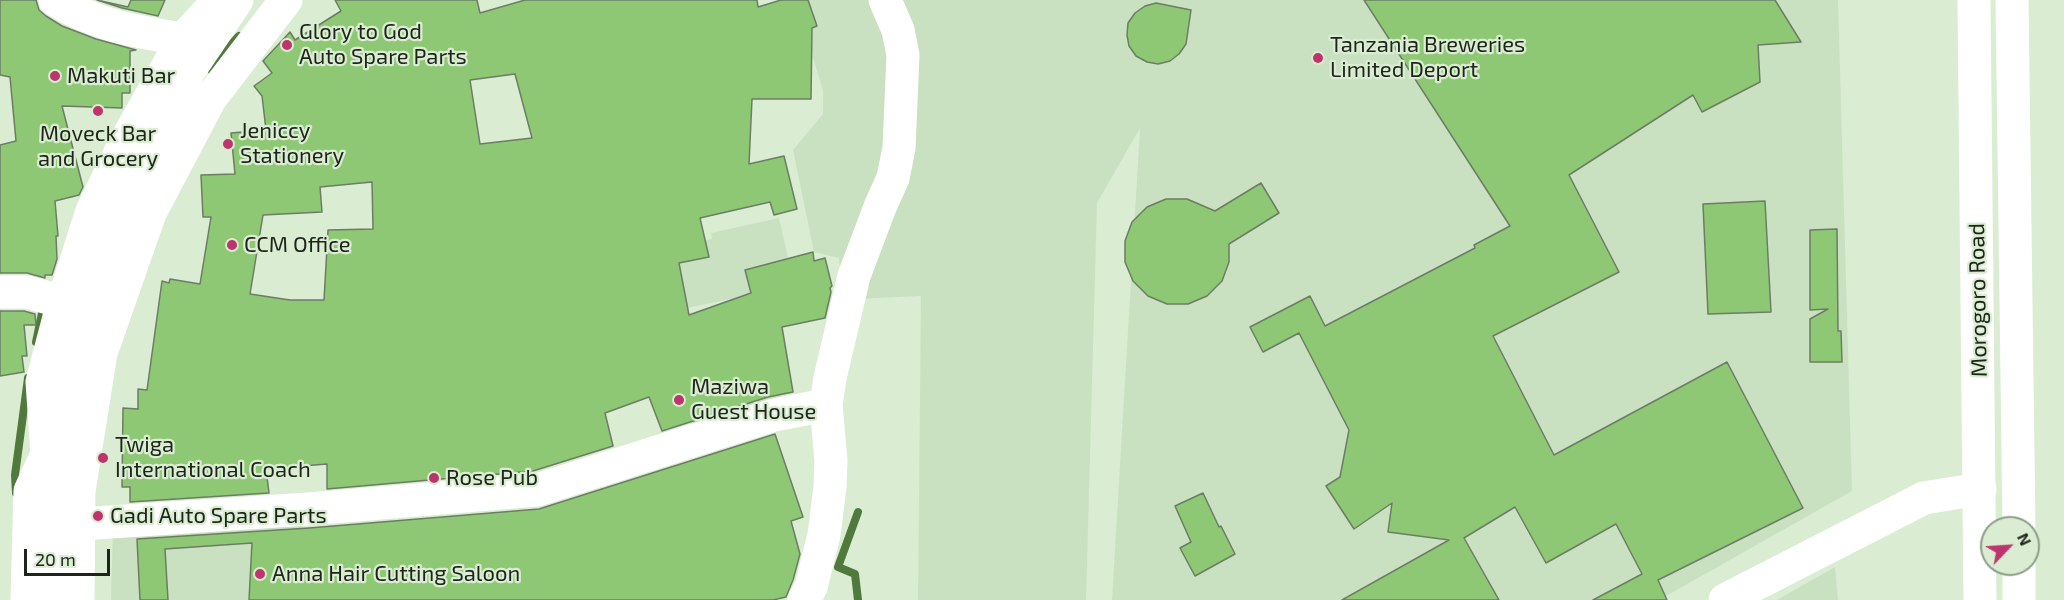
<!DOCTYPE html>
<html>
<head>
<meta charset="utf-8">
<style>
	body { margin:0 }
	#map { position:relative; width:2064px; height:600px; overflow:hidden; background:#daedd2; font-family:"Exo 2",sans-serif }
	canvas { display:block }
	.north { position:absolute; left:1980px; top:516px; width:60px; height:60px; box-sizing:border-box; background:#daedd2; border:2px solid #8e9d88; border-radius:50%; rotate:65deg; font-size:16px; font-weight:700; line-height:24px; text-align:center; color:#1d241a }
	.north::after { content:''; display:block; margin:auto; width:21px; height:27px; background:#bf346d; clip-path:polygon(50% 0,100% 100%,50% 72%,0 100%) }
	.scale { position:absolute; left:24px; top:549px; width:86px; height:27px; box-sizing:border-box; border:3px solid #1d241a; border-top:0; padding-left:8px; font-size:18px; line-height:21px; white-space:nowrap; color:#1d241a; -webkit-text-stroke:4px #daedd2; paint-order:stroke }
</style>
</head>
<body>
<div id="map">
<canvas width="2064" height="600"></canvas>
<div class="north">N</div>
<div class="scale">20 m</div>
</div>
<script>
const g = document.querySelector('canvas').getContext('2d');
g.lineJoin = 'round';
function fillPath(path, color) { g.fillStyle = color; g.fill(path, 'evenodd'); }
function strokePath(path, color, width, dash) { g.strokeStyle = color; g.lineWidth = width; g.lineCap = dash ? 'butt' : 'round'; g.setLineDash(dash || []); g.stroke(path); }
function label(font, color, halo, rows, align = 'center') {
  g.font = font + ' "Exo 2",sans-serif'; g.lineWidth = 4.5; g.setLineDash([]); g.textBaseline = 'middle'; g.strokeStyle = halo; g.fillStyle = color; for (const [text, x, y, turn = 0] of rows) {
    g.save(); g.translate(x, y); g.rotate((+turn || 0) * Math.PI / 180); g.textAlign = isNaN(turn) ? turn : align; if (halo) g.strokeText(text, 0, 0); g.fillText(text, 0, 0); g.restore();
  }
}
fillPath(new Path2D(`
	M796,0H1838L1852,491L1659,600H1112L1140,128L1097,203L1086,600H918L921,296L834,300L842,283L839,258L814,252L793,150L823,114V91Z
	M779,218L795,288L762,295L782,405L692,426L677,375L667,322L728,300L730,301V299L664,313L582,267L712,239L711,233Z
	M302,514L303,600H111L113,527Z
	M1835,567L1838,600H1777Z`), '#c9e1c1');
strokePath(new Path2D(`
	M212,71L223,53L239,36
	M36,342L42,313
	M16,493L15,475L28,378
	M858,512L838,567L855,574L858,600`), '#4f793d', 8);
const building = new Path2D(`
	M0,0H36L39,10L46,16L62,26L96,39L136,50L130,51V93H122V108L62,106L83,187L79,195L55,201L58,236H56L57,259L52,275H45V278L27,273H0V145L16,141L10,77L0,75Z
	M97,0L128,7L131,0H165L158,16L122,8Z
	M335,0H477L480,13L525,0H757L758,7L781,0H808L817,26L812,28L811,99H752L749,164L784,156L797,209L774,215L770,202L700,218L709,257L679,263L689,315L751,293L745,270L813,252L814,261L825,258L832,286L830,288L831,292L825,318L782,327L793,392L768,397L662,431L649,397L605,413L613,446L533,471L327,489V464L266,469L269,493L130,502V487H122L123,408L138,409V389L147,390L162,281L169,283L170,279L200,284L211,217H203L201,175L235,174L231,133L266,130L262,96L254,86L272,73L263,61L290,32L295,40L341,11ZM515,74L532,138L480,144L470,80ZM372,182L373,229L328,230L324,300H290L250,294L263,215L322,212L320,187Z
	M1364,0H1775L1801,42L1758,45L1760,82L1702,112L1693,95L1569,175L1619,272L1493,336L1554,455L1727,362L1803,508L1658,580L1667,600H1593L1642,574L1616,524L1546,563L1515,507L1464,538L1499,600H1342L1449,540L1388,532L1392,503L1354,529L1326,486L1340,477L1349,430L1299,333L1263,352L1250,327L1310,296L1325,326L1475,248L1474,245L1510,226Z
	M1156,3L1191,10L1186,44L1179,54L1170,61L1158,64L1147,62L1136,56L1129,46L1127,35L1128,23L1135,13L1145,6Z
	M1261,183L1279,213L1229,244V262L1222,281L1207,296L1188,304H1167L1148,296L1133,281L1125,262V241L1132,222L1147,207L1166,199H1187L1215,211Z
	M1765,201L1771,312L1708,314L1703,204Z
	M1837,229L1838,331H1841L1842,362H1810V319L1828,309L1810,310V230Z
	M0,311H24L35,314L36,325H24L27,356H22L24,372L0,376Z
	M775,434L803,517L791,521L800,554L793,580L786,597L773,600H249L252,543L165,549L168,600H140L137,539L309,528L539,509Z
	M1203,493L1219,527L1221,526L1235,554L1195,576L1180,548L1191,542L1175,506Z`);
fillPath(building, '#8ec874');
strokePath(building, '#6c7d65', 1.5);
strokePath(new Path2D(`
	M55,0C95,25 137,32 183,39
	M2012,0L2019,528
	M0,292H27L63,302H83
	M80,524L308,509L537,490L774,415L826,405
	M2019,564V600
	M27,600L30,491L47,454L42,382L63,302L92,211L125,142L183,39L219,0
	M78,600L79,491L101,353L150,213L210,99L286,0
	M804,600L811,587L824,535L830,487L831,461L826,405L830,378L854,276L880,207L893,178L899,148L903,55L898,30L885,0
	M1725,600L1924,498L1980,489`), '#fff', 33);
strokePath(new Path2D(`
	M50,600L51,513L69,370L85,302L105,243L145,154L189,71L237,0`), '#fff', 33);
strokePath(new Path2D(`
	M1974,0L1980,600`), '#fff', 33);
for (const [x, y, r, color] of [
	[287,45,6,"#bf346d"],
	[1318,58,6,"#bf346d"],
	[55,76,6,"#bf346d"],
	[98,111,6,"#bf346d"],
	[228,144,6,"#bf346d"],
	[232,245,6,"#bf346d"],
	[679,400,6,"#bf346d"],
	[103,458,6,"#bf346d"],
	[434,478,6,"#bf346d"],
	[98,516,6,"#bf346d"],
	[260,574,6,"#bf346d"]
]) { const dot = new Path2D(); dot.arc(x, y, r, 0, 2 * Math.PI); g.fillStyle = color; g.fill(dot); strokePath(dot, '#daedd2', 2); }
label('22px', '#1d241a', '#daedd2', [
	["Glory to God",299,32],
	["Auto Spare Parts",299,57],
	["Tanzania Breweries",1330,45],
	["Limited Deport",1330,70],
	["Makuti Bar",67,76],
	["Jeniccy",240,131],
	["Stationery",240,156],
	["Moveck Bar",98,134,"center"],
	["and Grocery",98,159,"center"],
	["CCM Office",244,245],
	["Maziwa",691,387],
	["Guest House",691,412],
	["Twiga",115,445],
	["International Coach",115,470],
	["Rose Pub",446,478],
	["Gadi Auto Spare Parts",110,516],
	["Anna Hair Cutting Saloon",272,574]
], 'left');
label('22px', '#1d241a', '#daedd2', [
	["Morogoro Road",1978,300,-91]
]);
</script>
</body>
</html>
